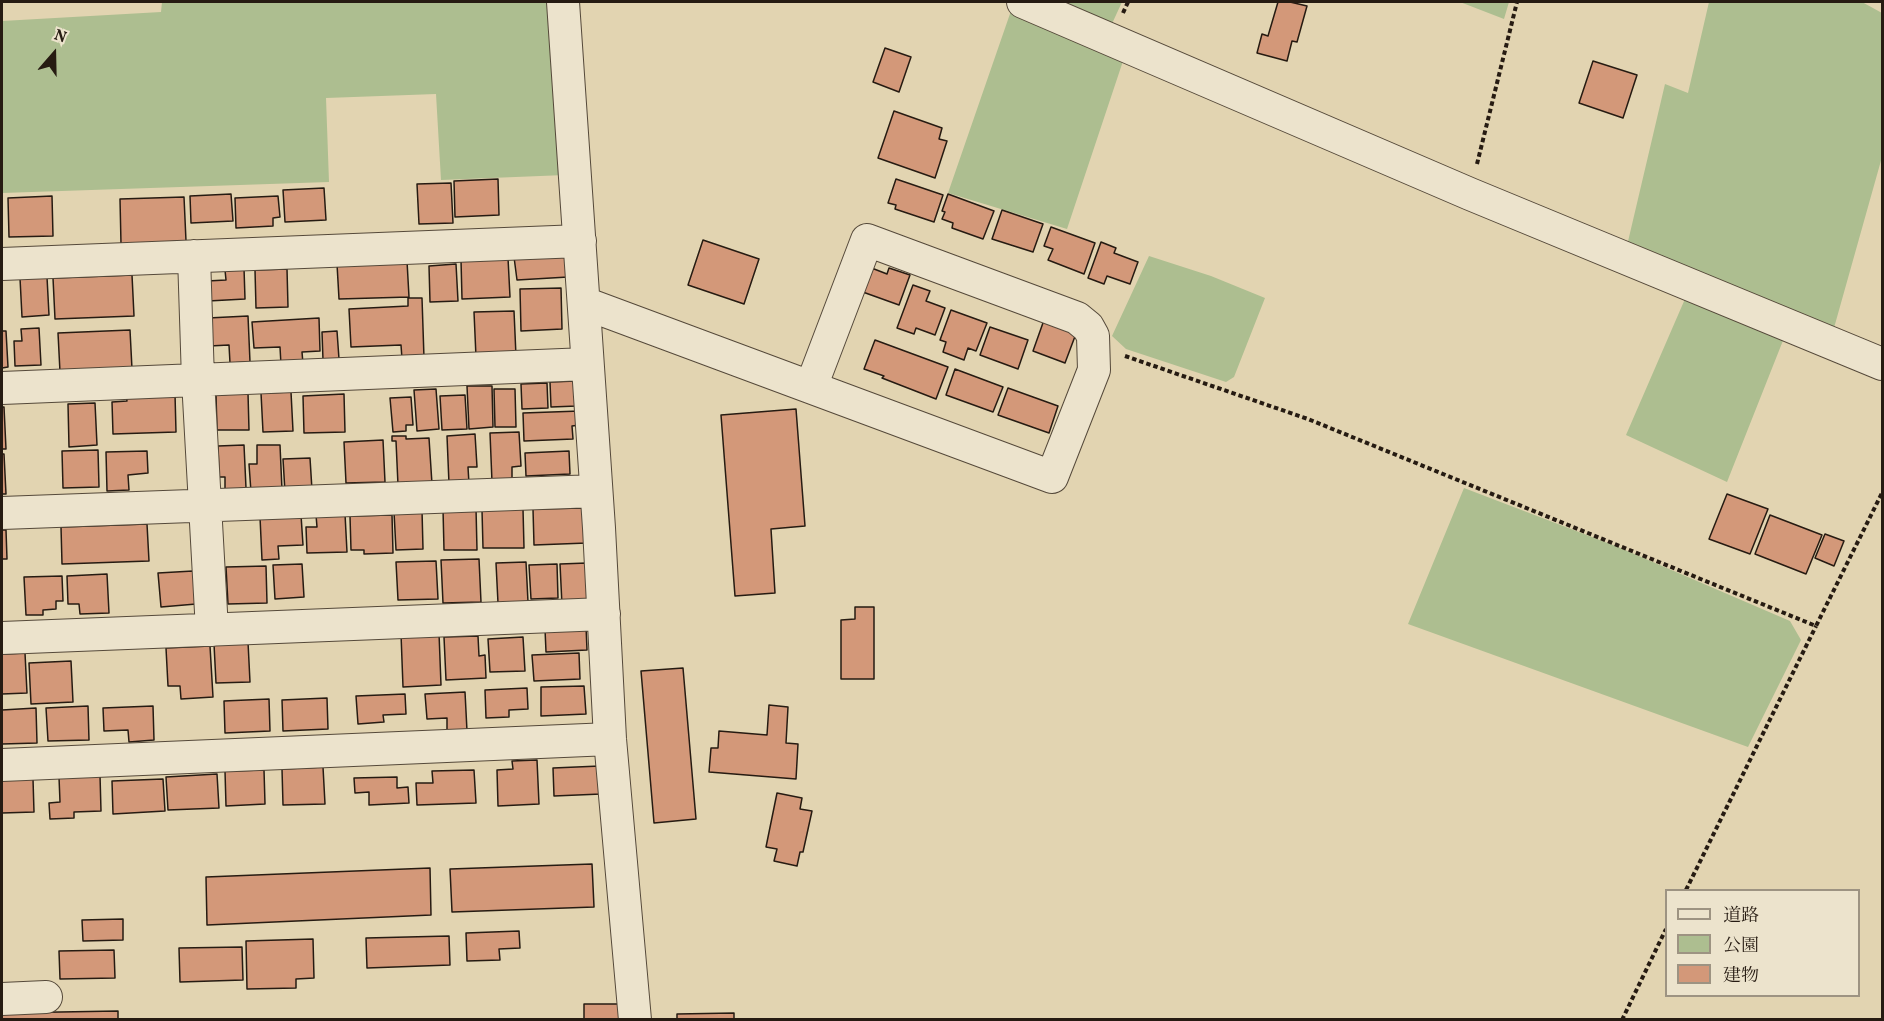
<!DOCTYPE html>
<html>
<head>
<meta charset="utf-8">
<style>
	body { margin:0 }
	#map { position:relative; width:1884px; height:1021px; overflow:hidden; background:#e2d4b1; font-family:Vollkorn,"Noto Serif JP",serif }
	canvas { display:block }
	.frame { position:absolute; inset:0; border:3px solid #261b12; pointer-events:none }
	.legend { position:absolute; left:1665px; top:889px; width:195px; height:108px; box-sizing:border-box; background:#ece3cc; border:2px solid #9d9382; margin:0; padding:8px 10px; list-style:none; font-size:18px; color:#261b12 }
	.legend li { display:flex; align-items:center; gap:12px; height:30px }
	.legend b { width:30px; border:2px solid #9d9382 }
	.north { position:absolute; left:24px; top:24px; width:60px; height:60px; -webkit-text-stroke:4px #ece3cc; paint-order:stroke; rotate:20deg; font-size:16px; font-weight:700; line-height:24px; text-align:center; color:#261b12 }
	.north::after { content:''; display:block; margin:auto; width:21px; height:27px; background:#261b12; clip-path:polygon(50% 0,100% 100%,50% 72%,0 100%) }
</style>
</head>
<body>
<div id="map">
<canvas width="1884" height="1021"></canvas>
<div class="frame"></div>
<ul class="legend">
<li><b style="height:8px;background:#ece3cc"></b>道路</li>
<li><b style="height:16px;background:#adbe90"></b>公園</li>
<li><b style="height:16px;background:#d39879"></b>建物</li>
</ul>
<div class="north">N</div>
</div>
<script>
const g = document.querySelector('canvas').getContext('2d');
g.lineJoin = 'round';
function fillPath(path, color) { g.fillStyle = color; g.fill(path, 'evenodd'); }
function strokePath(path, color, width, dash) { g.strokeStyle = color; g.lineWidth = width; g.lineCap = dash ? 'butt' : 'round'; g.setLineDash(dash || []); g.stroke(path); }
fillPath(new Path2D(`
	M162,2H548L565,175L441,180L436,94L326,98L329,182L2,193V21L161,12Z
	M1045,2H1122L1110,28Z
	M1460,2H1509L1504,19Z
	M1709,2H1862L1882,13V157L1832,335L1626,250L1665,84L1688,93Z
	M1012,8L1125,55L1067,229L948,193Z
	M1149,256L1211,276L1265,298L1234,377L1226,382L1126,349L1112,336Z
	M1688,292L1784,338L1727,482L1626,435Z
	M1464,488L1618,547L1790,621L1801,640L1748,747L1408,624Z`), '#adbe90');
const building = new Path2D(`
	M1278,2H1290L1307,6L1297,42L1292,41L1287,61L1257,53L1262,34L1268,36Z
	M885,48L911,57L899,92L873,82Z
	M1593,61L1637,75L1623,118L1579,103Z
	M894,111L942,128L939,139L947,141L935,178L878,158Z
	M498,179L499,215L455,217L454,181Z
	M896,179L943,195L934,222L895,209L896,205L888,203Z
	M451,183L453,223L419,224L417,184Z
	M324,188L326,220L285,222L283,190Z
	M231,194L233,221L191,223L190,196Z
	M948,194L994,211L983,239L952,228L953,223L942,219L945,212L942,211Z
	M52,196L53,236L9,237L8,198Z
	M278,196L280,217L273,218V226L236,228L235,198Z
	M184,197L186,241L121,244L120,199Z
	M1002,210L1043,224L1033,252L992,239Z
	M1051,227L1095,243L1084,274L1048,260L1053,249L1044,246Z
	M703,240L759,259L744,304L688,285Z
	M1101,242L1116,248L1114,253L1138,262L1130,284L1107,276L1104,284L1088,278Z
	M566,255L568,277L517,280L514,257Z
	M508,258L510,297L462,299L461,260Z
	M407,261L409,297L339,299L337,264Z
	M456,264L458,301L430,302L429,266Z
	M869,267L887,274L889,268L910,275L899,305L860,291Z
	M244,268L245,299L208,301L207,281L226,280L225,270Z
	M287,269L288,307L256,308L255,270Z
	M132,275L134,316L55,319L53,278Z
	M47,277L49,315L22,317L20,278Z
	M913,285L930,291L926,301L945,308L935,335L916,328L914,334L897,328Z
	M561,288L562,329L521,331L520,289Z
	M408,298H422L424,358L402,359L401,345L351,347L349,309L408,306Z
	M951,310L987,323L976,351L968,348L964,360L943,352L946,342L940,340Z
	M514,311L516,356L476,357L474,312Z
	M248,316L250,362L230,363L229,345L209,346L208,318Z
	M319,318L320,351L302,352L303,364L281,365L280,347L254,348L252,322Z
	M1044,320L1077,331L1065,363L1033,351Z
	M990,327L1028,340L1018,369L980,355Z
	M39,328L41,365L15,366L14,341H22L21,329Z
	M130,330L132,369L60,372L58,333Z
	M2,331H6L8,367L2,368Z
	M337,331L339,359L323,360L322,332Z
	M875,340L948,367L936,399L882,378L884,376L864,369Z
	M955,369L1003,387L993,412L946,395Z
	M576,381L577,406L551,407L550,382Z
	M547,383L548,408L522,409L521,384Z
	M467,386H492L493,427L469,429Z
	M1008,388L1058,406L1049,433L998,415Z
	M436,389L439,429L417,431L414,390Z
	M494,389H515L516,427H495Z
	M291,392L293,431L263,432L261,393Z
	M248,393L249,430H217L216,395Z
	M175,394L176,432L113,434L112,402L127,401L126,395Z
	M344,394L345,432L304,433L303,396Z
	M465,395L467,429L442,430L440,396Z
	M411,397L413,425H406V431L393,432L390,398Z
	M95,403L97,445L69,447L68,404Z
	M2,407H4L6,449H2Z
	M796,409L805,526L771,529L775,593L735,596L721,415Z
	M580,411V425L572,426L573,439L524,441L523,413Z
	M519,432L521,466L512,467V481L492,482L490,433Z
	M475,434L477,467H468L469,484H449L447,436Z
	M392,436H406V439L429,438L432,484L398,485L396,441H392Z
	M383,440L385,482L346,483L344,442Z
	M244,445L246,488L225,490V477H219L218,446Z
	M257,445H280L282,490L251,492L249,464H257Z
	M98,450L99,487L63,488L62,451Z
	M147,451L148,473L128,475L129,490L107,491L106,452Z
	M569,451L570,474L526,476L525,453Z
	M2,454H4L6,494H2Z
	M310,458L312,490L285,492L283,459Z
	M1727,494L1768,509L1750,554L1709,539Z
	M476,508L477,550H444L443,509Z
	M585,508L587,543L534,545L533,509Z
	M523,509L524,548H483L482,510Z
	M422,510L423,549L396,550L394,512Z
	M345,514L347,552L307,553L306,527H317L316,515Z
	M301,515L303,545L278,546L279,559L262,560L260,517Z
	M392,515L393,553L364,554V550H351L350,516Z
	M1770,515L1822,535L1806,574L1755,554Z
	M147,524L149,561L62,564L61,527Z
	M2,530H6L7,559H2Z
	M1825,534L1844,541L1834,566L1815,558Z
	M479,559L481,602L443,603L441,560Z
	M436,561L438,599L398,600L396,562Z
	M526,562L528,602L498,603L496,563Z
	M587,563L588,604L562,605L560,564Z
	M302,564L304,597L275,599L273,565Z
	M557,564L558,598L531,599L529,565Z
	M266,566L267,603L228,604L226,567Z
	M193,571L196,604L161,607L158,573Z
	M107,574L109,613L80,614L79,604H68L67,576Z
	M62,576L63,601H56V609L43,610V615H26L24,577Z
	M855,607H874V679H841V620L855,619Z
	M586,626L587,650L546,652L545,629Z
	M439,633L441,685L403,687L401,634Z
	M478,636L479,656L485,655L486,678L446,680L444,637Z
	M523,637L525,671L490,672L488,639Z
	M248,642L250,682L216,683L214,644Z
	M210,646L213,697L181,699L180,686H168L166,648Z
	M25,653L27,693L2,694V654Z
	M579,653L580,679L534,681L532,655Z
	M71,661L73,702L31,704L29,663Z
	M683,668L696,819L654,823L641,671Z
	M584,686L586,714L541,716V687Z
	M527,688L528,709L509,710V717L486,718L485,690Z
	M465,692L467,731L447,732V718L427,719L425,694Z
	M405,694L406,714L383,715L384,722L358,724L356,696Z
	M327,698L328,729L283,731L282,700Z
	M269,699L270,731L225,733L224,701Z
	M769,705L788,707L786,743L798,744L796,779L709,772L711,748H718L719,731L767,735Z
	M88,706L89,740L48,741L46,708Z
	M153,706L154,740L129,742L128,730L104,731L103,708Z
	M36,708L37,743L2,744V710Z
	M537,760L539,804L498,806L497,770L513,769L512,761Z
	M600,766L601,794L554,796L553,768Z
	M323,767L325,804L283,805L282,769Z
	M264,770L265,804L226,806L225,771Z
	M474,770L476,803L417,805L416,783H433L432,771Z
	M217,774L219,808L168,810L166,777Z
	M100,775L101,811L74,812V818L50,819L49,803L60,802L59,777Z
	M397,777V788L408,787L409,803L369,805V792L355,793L354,778Z
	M33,779L34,812L2,813V780Z
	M163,779L165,811L113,814L112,781Z
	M777,793L802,798L800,809L812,811L803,852H800L797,866L774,861L777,849L766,847Z
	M592,864L594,907L452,912L450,869Z
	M430,868L431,915L207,925L206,877Z
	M123,919V940L83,941L82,920Z
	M519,931L520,948L499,949L500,960L467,961L466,933Z
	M449,936L450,965L367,968L366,938Z
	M313,939L314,978L296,979V988L247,989L246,941Z
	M242,947L243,980L180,982L179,948Z
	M114,950L115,978L60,979L59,951Z
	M584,1004H621V1020H584Z
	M118,1011V1020H2V1013Z
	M734,1013V1020H677V1014Z`);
fillPath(building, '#d39879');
strokePath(building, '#261b12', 1.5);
const minor = new Path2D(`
	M563,2L599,528L610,739L635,1020
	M1023,2L1470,194L1882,364
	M194,256L198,380L212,630
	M2,264L580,241
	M584,303L1052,477L1094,370L1093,336L1088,327L1077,318L867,240L811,387
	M2,388L587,364
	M2,513L596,491
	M2,638L604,614
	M2,765L610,739
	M2,999L46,997`);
strokePath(minor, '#55493a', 34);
strokePath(new Path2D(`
	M1123,13L1128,2
	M1477,164L1517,2
	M1125,356L1308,419L1816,626L1882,493
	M1686,890L1816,626
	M1622,1020L1666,929`), '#261b12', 4, [4.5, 3]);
strokePath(minor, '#ece3cc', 32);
</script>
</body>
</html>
